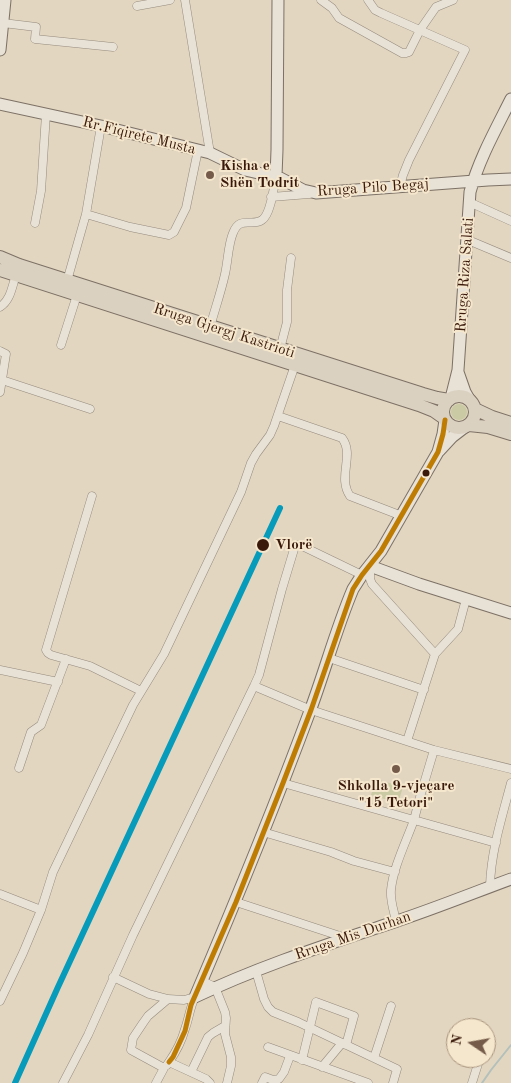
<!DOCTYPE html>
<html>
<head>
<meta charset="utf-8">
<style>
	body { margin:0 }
	#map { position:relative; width:511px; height:1083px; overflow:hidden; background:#e2d6c0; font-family:"Old Standard TT",serif }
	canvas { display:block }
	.north { position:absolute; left:446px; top:1018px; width:50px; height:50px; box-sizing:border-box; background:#f5e7cd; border:1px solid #aa957f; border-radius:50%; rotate:282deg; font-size:14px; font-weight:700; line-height:20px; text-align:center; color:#3a190b }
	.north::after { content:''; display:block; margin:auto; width:18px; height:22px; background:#755b4a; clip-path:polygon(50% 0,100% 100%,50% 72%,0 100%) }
</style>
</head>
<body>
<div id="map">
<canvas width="511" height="1083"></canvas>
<div class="north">N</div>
</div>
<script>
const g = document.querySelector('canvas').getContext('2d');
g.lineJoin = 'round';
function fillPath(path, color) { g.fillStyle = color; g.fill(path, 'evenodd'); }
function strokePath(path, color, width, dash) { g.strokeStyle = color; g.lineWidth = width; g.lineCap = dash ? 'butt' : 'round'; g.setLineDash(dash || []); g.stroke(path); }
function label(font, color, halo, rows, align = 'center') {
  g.font = font + ' "Old Standard TT",serif'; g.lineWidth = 4; g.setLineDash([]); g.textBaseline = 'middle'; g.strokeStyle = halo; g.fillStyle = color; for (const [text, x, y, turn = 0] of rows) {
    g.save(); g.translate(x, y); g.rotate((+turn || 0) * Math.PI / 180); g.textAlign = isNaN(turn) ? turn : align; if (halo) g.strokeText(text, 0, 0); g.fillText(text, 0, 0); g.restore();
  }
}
fillPath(new Path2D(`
	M451 412a8 8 0 1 1 16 0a8 8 0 1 1-16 0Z
	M376,779L403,787L398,803L371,795Z`), '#cacaa4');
strokePath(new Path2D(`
	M482,1083L491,1070L511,1045`), '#b4c0bb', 2);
const street = new Path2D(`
	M185,0L210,153
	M321,0L332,8L339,18L402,53H406L409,52L420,30L436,7L453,0
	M368,0L375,10L381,13L465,50L409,160L403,175L400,186
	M137,6L170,0
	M3,23L36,27L35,39L113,47
	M271,197L309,194
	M469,202L511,221
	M86,214L130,227L169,235L174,232L186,208L198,150
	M35,223L41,191L46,114
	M468,240L511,258
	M67,281L86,214L101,126
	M0,307C11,300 12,286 16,275
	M210,327C215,309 221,292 225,274C228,261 228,245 233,233C240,215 252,227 262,220C271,214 274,186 276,176
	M61,345L77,295
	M280,349L287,322V290L291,258
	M0,351L6,354L0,392
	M2,380L90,409
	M278,416L342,438C355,455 337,477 350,496L402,516
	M92,496L46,650L48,653L51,655L90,666L141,691
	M370,566V579L372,584L435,654
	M329,658L424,690
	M0,670L58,682
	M254,686L311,710L434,750L511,769
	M407,741L435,654L458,629L466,599
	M434,750L420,797L414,820L496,843
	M19,768L31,732L41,725L66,659
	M283,783L414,820C406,842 393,868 391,890C390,901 394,911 396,921
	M263,832L331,852L354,861L395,872
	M490,886C491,851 502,817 511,783
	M0,894L41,910L53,872L133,705L164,654L241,492L251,463L256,454L270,435L274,426L295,365
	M236,902L346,938
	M256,971L264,999L268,1007L273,1012L298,1022L397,1069L393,1083
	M113,977L149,994L168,999
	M202,981L215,987L225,1012L226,1018L225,1034L231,1057V1066L227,1083
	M0,1001L23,953L41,910
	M268,1047L368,1083
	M374,1058L391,1006
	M302,1060L316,1002L354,1016L346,1045
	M169,1062C176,1052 182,1040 185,1029C189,1018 190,1007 195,997
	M167,1065L169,1062L206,1079L210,1083
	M322,1067L342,1043
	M191,1072L208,1037L213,1033L225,1026
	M63,1083L88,1035L133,935L254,686L259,675L282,589L295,546L297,545H300L362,575
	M156,1083L164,1068L131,1050L133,1038L143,1023L148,1016L168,999L184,1000L195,997
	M262,1083L265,1077L273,1080L279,1079L284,1072L290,1056
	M472,1083L478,1064V1058`);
const secondary = new Path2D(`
	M0,50L5,0
	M0,104L101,126L210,153L245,170L280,178L303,190L316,193L488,180L511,179
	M276,176L277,150L278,0
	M458,372L465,392L469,399
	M451,398L458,370L470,192C479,159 496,129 511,99
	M439,451L452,437L465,427
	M370,566L419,584L511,613
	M195,997C235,903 274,808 310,711C325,671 336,629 353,589L362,575L381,551L438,452L443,434L445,420
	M195,997C260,966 329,944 397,921C436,908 473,893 511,879`);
const primary = new Path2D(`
	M0,257L19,265L423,394L437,398L449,400
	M0,270L419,405L434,411L444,418
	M443 412a16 16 0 1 1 32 0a16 16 0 1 1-32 0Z
	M475,409L492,417L511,423
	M469,425L488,427L511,434`);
strokePath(street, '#968b7d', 9);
strokePath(secondary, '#7d7165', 13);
strokePath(primary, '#7d7165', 14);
strokePath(street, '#e7e1d6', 8);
strokePath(secondary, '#e7e1d6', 11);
strokePath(primary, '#dbd1c1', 12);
strokePath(new Path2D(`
	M169,1062L173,1057L185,1031L191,1005L236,902L283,783L311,710L353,589L362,575L381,551L438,452L443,434L445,420`), '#be7c03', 5);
strokePath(new Path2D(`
	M15,1083L58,987L280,508`), '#069bba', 6);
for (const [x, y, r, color] of [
	[210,175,5,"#755b4a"],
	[426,473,4.5,"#3a190b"],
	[263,545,7,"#3a190b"],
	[396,769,5,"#755b4a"]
]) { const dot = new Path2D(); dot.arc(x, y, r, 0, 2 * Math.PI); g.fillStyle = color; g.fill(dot); strokePath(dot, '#f5e7cd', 2); }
label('15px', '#3a190b', '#f5e7cd', [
	["Rr.Fiqirete Musta",139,136,14],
	["Rruga Pilo Begaj",373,188,-4],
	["Rruga Riza Salati",465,275,-86],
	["Rruga Gjergj Kastrioti",224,331,18],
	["Rruga Mis Durhan",353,936,-19]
]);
label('bold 15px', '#3a190b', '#f5e7cd', [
	["Kisha e",220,166],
	["Shën Todrit",220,183],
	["Shkolla 9-vjeçare",396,786,"center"],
	["\"15 Tetori\"",396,803,"center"]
], 'left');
label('bold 15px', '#3a190b', '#f5e7cd', [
	["Vlorë",275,545]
], 'left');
</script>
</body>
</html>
